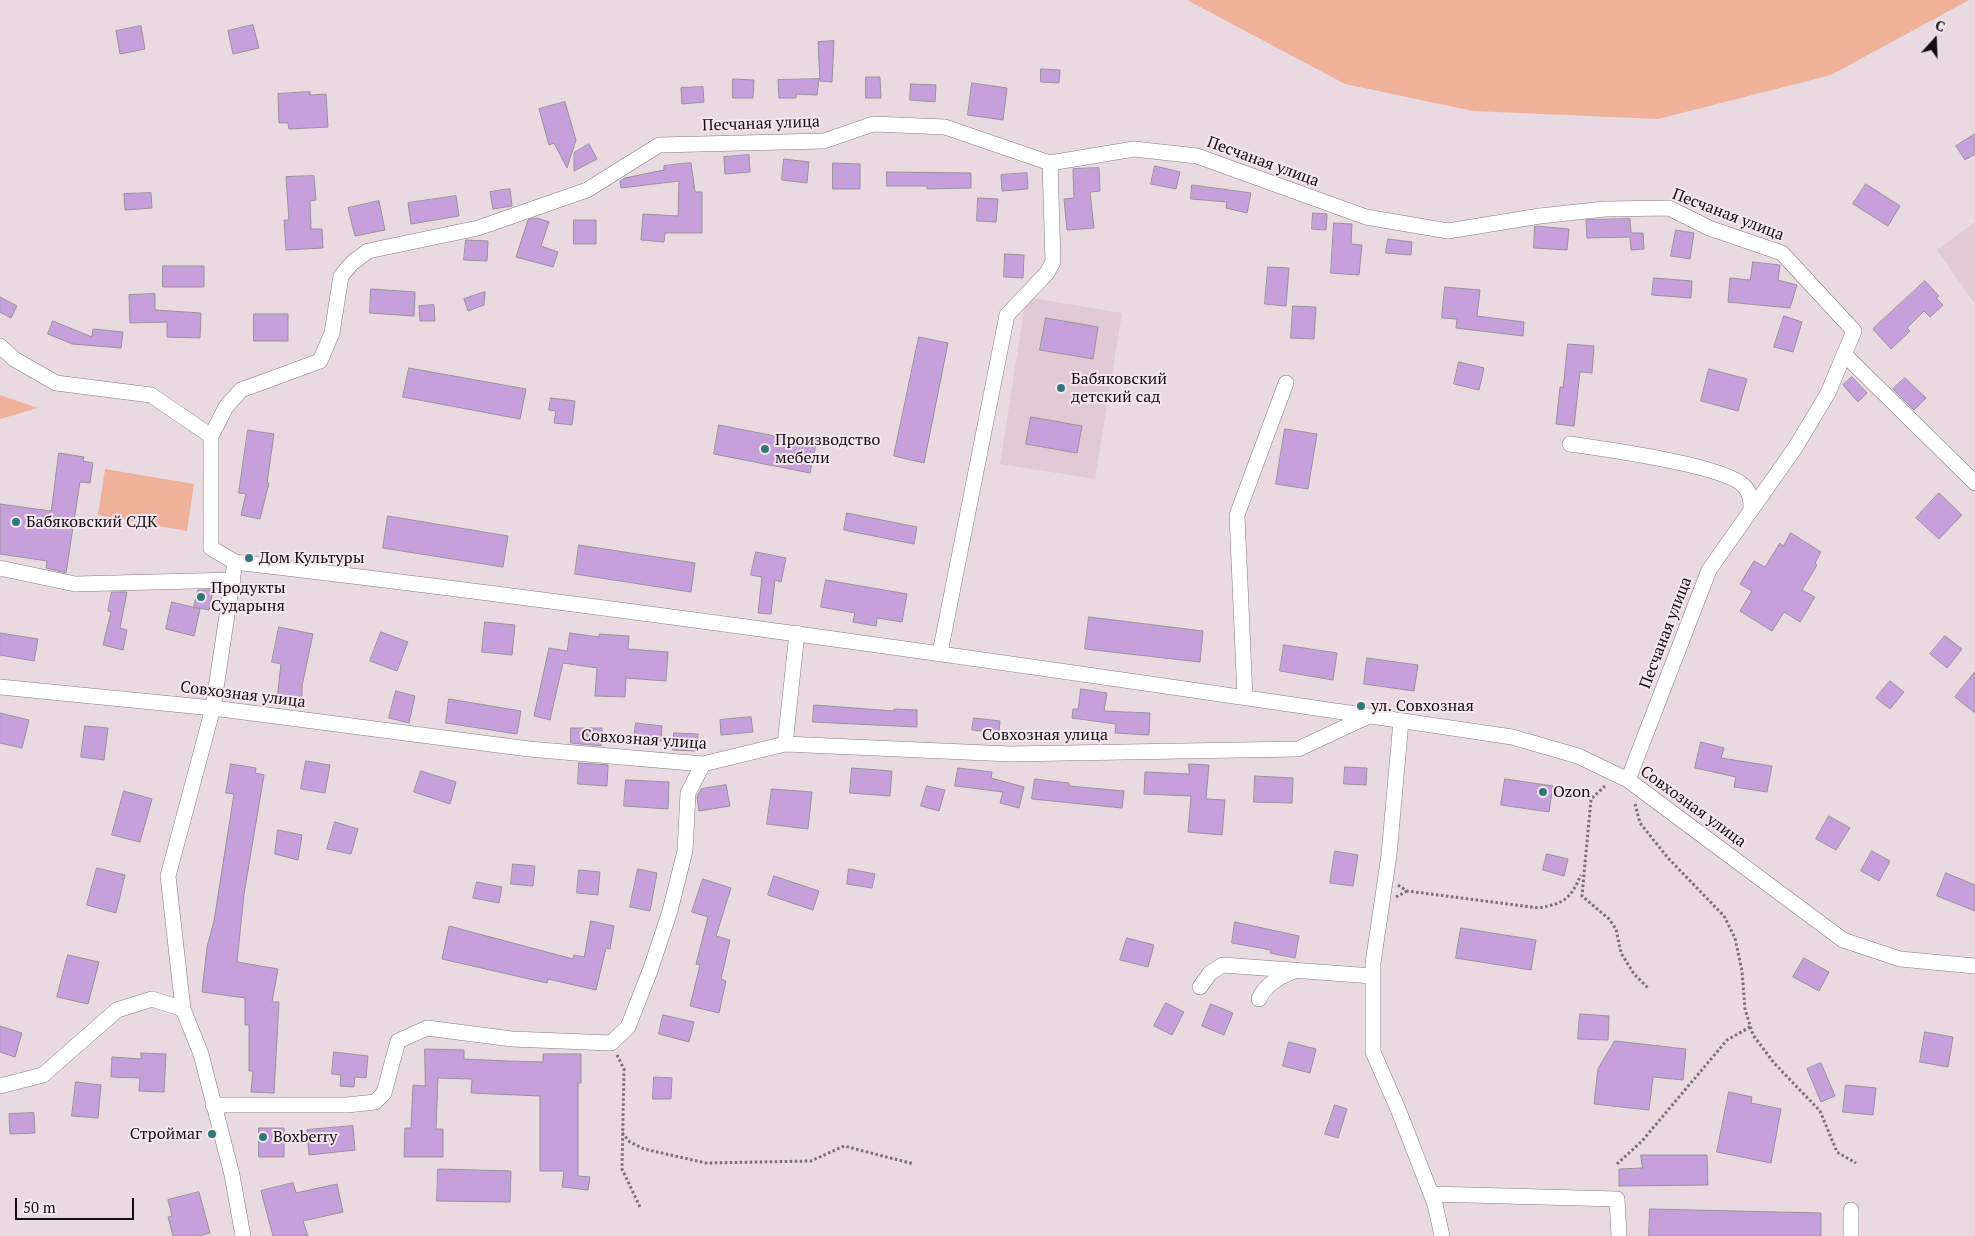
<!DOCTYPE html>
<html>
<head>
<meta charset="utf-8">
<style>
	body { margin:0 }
	#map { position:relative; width:1975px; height:1236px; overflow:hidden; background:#e9dae2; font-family:"PT Serif",serif }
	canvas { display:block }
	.north { position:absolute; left:1910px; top:15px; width:50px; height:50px; -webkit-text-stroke:4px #f6e7ef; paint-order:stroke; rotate:20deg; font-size:14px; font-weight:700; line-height:20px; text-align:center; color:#120d10 }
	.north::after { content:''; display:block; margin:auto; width:18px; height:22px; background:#120d10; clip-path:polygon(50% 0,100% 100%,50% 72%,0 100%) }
	.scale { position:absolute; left:15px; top:1198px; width:119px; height:22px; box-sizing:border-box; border:2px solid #120d10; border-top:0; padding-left:6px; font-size:15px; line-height:18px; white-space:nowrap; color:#120d10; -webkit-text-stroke:4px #f6e7ef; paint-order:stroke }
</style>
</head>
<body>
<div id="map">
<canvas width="1975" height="1236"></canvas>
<div class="north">С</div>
<div class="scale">50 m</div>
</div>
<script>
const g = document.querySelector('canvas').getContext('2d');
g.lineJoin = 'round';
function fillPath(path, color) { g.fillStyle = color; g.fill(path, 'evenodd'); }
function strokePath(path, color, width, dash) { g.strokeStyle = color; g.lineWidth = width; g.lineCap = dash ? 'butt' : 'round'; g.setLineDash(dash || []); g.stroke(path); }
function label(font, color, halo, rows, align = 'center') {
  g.font = font + ' "PT Serif",serif'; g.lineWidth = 4; g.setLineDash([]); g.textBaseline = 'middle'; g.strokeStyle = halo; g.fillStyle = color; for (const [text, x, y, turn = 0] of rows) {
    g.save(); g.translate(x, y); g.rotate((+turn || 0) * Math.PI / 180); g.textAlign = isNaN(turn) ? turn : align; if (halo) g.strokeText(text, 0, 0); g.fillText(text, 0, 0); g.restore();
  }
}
fillPath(new Path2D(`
	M1975,222V304L1937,250Z
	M1026,297L1122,313L1095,479L1000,464Z`), '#e0cad6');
fillPath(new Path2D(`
	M1187,0H1969L1831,75L1658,119L1473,111L1345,84Z
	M0,395L38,408L0,419Z
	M105,469L194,484L187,531L98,515Z`), '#f0b19a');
const building = new Path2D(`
	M253,25L259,48L233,54L228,31Z
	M141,26L145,49L120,54L116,31Z
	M834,41L832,82L820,81L818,42Z
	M1041,69L1060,70L1059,83L1041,82Z
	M866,77H880L881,98H866Z
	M733,79L754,80L753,98H733Z
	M819,79L817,95L796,94V98H779L778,80Z
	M972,83L1007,88L1003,120L968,115Z
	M911,84L936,85L935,102L910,100Z
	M703,87L704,102L682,104L681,88Z
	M310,92V95L326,94L328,127L289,129L288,123H279L278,94Z
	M565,102L576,140L567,168L554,143L549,145L539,109Z
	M1975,134V154L1965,160L1956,146Z
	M589,144L597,159L574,171V153Z
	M749,155L750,172L725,174L724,157Z
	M784,159L809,162L807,183L782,180Z
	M691,163L695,192H702V233H665L664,242L641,240L643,214L678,216L679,181L621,188L620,181L625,178L664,170V166Z
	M833,163L860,164V189H833Z
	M1155,166L1180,172L1176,189L1151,184Z
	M1099,168L1100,191L1090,192L1094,228L1067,230L1064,199L1074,198L1073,169Z
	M887,172L971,173V188L927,189V186H887Z
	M1027,173L1028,189L1002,191L1001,175Z
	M314,176L316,200L310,201L311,229H322L323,248L286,250L284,220H289L286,177Z
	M1866,184L1900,206L1888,226L1853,204Z
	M1192,185L1251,193L1247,213L1226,208L1227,202L1191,199Z
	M510,189L512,206L493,209L490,192Z
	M151,193L152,208L125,210L124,194Z
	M456,196L459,216L411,224L408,203Z
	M978,198L998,199L996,222L977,221Z
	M379,201L385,230L355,236L348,208Z
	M1313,213L1327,214L1326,230L1312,229Z
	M537,218L549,222L541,246L558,252L553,267L516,257L528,220Z
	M1630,219L1631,233H1643L1644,249L1631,250L1630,237L1587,238L1586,220Z
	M574,220H596V244H574Z
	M1334,223L1352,224L1351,244L1362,245L1359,275L1331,273Z
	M1535,226L1569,229L1567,250L1534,248Z
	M1676,230L1694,233L1690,259L1671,256Z
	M1388,239L1412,242L1411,255L1386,253Z
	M466,240L488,241L487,261L464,260Z
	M1005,254L1024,255L1023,278L1004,277Z
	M1753,262L1780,265L1778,280L1797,285L1790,308L1728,302L1730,278L1750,280Z
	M163,266H204V287H163Z
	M1268,267L1289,268L1286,306L1265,304Z
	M1654,278L1692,281L1691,298L1652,295Z
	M1925,281L1939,296L1936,298L1943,305L1930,317L1924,311L1907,328L1910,331L1891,349L1873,329Z
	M1445,287L1480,290L1477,316L1524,322L1523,336L1456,328L1457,319L1442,318Z
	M371,289L415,292L414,316L370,313Z
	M485,292L484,305L468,311L464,299Z
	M155,294V310L201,313L200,338L167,337V322L130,323L129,295Z
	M0,297L17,306L11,318L0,312Z
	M434,305L435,321H420L419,306Z
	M1293,306L1316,307L1314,339L1291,338Z
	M254,314H288V341H254Z
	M1784,316L1802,322L1793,352L1774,347Z
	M1046,318L1098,327L1093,359L1040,350Z
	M53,321L92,337L93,329L123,332L121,348L72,344L48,334Z
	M919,337L948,343L924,463L894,456Z
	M1568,344L1594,346L1592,373L1580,372L1574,426L1556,424L1560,387H1563Z
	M1459,362L1484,368L1479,390L1454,384Z
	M409,368L526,389L520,419L403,397Z
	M1709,369L1747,379L1738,411L1701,401Z
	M1852,377L1867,393L1858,402L1843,385Z
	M1905,378L1926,398L1914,410L1893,389Z
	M551,398L575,401L572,425L554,423L556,411L549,410Z
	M1031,417L1082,426L1077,453L1026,444Z
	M719,425L816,444L810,473L714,454Z
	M1285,429L1317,434L1308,489L1276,484Z
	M248,430L274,434L267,483H269L260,519L241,515L246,494L239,493Z
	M59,453L84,457L83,461L93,463L90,483L80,482L66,573L46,568L47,561L0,554V504L51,511Z
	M1939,493L1962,515L1939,539L1916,518Z
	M847,513L917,527L914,544L844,530Z
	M388,516L508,536L503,567L383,548Z
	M1791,533L1821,552L1815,563L1817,565L1802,590L1815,597L1800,622L1784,612L1772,631L1740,611L1752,591L1740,584L1754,561L1765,567L1780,543L1783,546Z
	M579,545L695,563L691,592L575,574Z
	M756,552L786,558L781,582L775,580L771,614L758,613L762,577L751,575Z
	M826,580L907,594L902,622L877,618L876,626L853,622L855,613L821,607Z
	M198,590H213L209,610L194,607Z
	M112,592H127L120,628L127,630L123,650L103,645L111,612L108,611Z
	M172,602L200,609L194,636L166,629Z
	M1089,617L1203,631L1200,662L1085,649Z
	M485,622L515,625L512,655L482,652Z
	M279,627L313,634L302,686V702L277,700L281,664L272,662Z
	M381,632L408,642L397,671L370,661Z
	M0,633L38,639L34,661L0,655Z
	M570,633L599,637V634L629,636L628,649L668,652L666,681L626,678L625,697L595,696L597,668L563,663L550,720L534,716L549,648L567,651Z
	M1945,636L1962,649L1947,668L1930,654Z
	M1284,645L1337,653L1333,680L1280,671Z
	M1367,658L1418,665L1414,691L1364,684Z
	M1975,672V713L1955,697Z
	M1890,681L1904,692L1890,709L1876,698Z
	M1081,689L1107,693L1104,711L1150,713L1149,735L1115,733L1116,724L1072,718L1073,709H1078Z
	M396,691L415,696L409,723L389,718Z
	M449,699L521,711L517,734L446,723Z
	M814,705L894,711V709L917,710V727L813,722Z
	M0,713L29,720L22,748L0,743Z
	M751,717L753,732L721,735L720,720Z
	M974,718L1000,721L999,733L972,730Z
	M636,723L662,726L661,741L634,739Z
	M85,726L108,728L104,760L81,757Z
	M571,728H602L601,746L571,743Z
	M674,733L698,734L697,751L673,750Z
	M1701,742L1724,748L1721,758L1772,766L1767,792L1734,787L1736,777L1695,768Z
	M306,761L330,765L325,793L301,789Z
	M579,763L608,765L607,786L578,784Z
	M231,764L256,768L255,773L264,775L244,894L237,962L278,969L272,1002H279L274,1093L251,1092L253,1071H249V1025H245V998L202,992L207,947L214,921L234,794L226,793Z
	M1189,764L1209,765L1206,799L1225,800L1222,835L1188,832L1191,796L1144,794L1145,772L1189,774Z
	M1345,767L1367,768L1366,785L1344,784Z
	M852,768L892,771L890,796L850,793Z
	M958,768L992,772L991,778L1024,787L1019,808L1000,803L1003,792L955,786Z
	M421,771L456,782L450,804L414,792Z
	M1255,776L1293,778L1292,803L1254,802Z
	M1035,779L1069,783V786L1124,791L1122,808L1032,799Z
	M1505,779L1553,786L1549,812L1501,805Z
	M626,780L669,782L668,809L624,806Z
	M726,785L730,806L699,811L697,797L701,789Z
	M927,786L945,790L939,811L921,806Z
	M772,789L812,792L808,829L767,824Z
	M124,791L152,799L140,842L112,835Z
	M1829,816L1850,828L1836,850L1816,839Z
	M335,822L358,829L351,854L327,849Z
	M278,830L302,835L298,860L275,854Z
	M1335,851L1358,855L1353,886L1330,883Z
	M1872,851L1890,861L1879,881L1861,871Z
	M1547,854L1568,859L1564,876L1543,870Z
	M513,864L535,866L533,886L511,884Z
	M97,868L125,875L116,913L87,905Z
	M638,869L657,873L650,911L630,907Z
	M849,869L875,874L872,888L847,884Z
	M579,870L600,872L598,895L577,893Z
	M1946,873L1975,885V911L1937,896Z
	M774,876L819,891L813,910L768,895Z
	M703,879L731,888L716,936L730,940L721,979L726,981L719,1013L690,1006L700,965L696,964L708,917L692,912Z
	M477,882L502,887L499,903L473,898Z
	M591,921L614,926L610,949L606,948L596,990L548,979L547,983L442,959L449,926L573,959L574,955L584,957Z
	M1235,922L1299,936L1295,958L1270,953L1271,950L1232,943Z
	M1461,928L1536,940L1531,970L1456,958Z
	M1127,938L1154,945L1148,967L1120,960Z
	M68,955L99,962L88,1004L57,997Z
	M1804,958L1829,972L1819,991L1793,977Z
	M1166,1003L1184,1012L1172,1035L1154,1026Z
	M1211,1004L1233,1013L1224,1035L1202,1026Z
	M1580,1014L1609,1016L1608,1040L1578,1039Z
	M663,1015L694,1022L689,1042L659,1034Z
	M0,1026L22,1033L15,1057L0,1052Z
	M1925,1032L1953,1037L1948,1067L1920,1062Z
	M1615,1041L1686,1049L1683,1080L1653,1077L1649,1110L1594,1104L1598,1069Z
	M1289,1042L1316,1049L1310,1073L1283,1066Z
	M425,1049L464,1050V1059L508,1061L543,1062V1054H581V1083H578V1176L590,1177L588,1190L562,1187L564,1171H540V1096L471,1093L472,1079L438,1078L436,1129H443V1157H404L405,1128H411L413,1085L425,1086Z
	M334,1052L368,1056L366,1078L355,1077L354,1087L340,1086L341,1075L332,1074Z
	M141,1053L166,1054L164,1092L139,1091L140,1078L111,1077L112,1057L141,1059Z
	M1821,1063L1835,1096L1821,1102L1807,1069Z
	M654,1077L672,1078L671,1099H653Z
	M76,1082L101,1085L98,1118L72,1116Z
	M1846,1085L1876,1088L1873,1115L1843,1112Z
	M1729,1092L1752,1097L1751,1103L1781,1109L1771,1163L1717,1152Z
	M1335,1105L1347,1109L1338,1138L1325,1134Z
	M34,1113L35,1133L10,1134L9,1114Z
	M353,1126L355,1150L309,1155L307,1130Z
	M259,1128H284V1157H259Z
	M1641,1155H1707L1708,1185L1619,1186V1169L1642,1168Z
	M438,1169L511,1171L510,1202L437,1201Z
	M293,1183L296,1193L337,1184L343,1212L303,1221L308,1236H273L261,1191Z
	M199,1192L210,1233L198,1236H173L168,1217L172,1216L168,1200Z
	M1650,1209L1821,1213V1236H1649Z`);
fillPath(building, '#c6a0db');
strokePath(building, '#98919c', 1);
const street = new Path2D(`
	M0,346L14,359L56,383L151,395L211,436
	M1844,354L1975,483
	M1570,444C1604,449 1724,465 1744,486C1751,493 1751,502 1751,511
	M235,562L213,708L168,876L183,1009L201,1054L232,1175L243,1236
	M0,568L75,584L233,580
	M940,653L1007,315L1047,273L1053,262L1050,163
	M0,687L213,708L529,749L703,764L785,744L1010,754L1298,749L1369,716
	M1245,697L1237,515L1286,383
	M1401,721L1389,855L1373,963V1052L1398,1109L1435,1204L1442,1236
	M785,744L797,633
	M1628,780L1709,570L1795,448L1828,393L1854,331L1782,253L1709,228L1669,208L1605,209L1540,216L1448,231L1366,217L1197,156L1134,149L1050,163L945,127L873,124L824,141L659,145L587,190L478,228L368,251L352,263L341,276L332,333L320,361L241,390L226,407L211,436V548L235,562C662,612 1087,674 1512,737L1578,756L1628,780L1843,940L1900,959L1975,966
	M1200,987L1210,973L1223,965L1373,976
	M1259,999C1266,984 1279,977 1294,971
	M0,1086L43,1075L117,1010L152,999L183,1009
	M213,1105H347L375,1102L384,1093L398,1041L427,1028L512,1039L611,1043L628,1027L650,971L670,911L685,851L688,793L703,764
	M1431,1194L1617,1199L1619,1236
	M1851,1210V1236`);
strokePath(street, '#867980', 16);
strokePath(new Path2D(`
	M1605,786L1591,799L1582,896L1609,919L1616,929L1621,953L1634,974L1648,988
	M1635,804L1640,823L1668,858L1724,916L1735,938L1742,971L1745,1009L1753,1035L1774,1063L1820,1111L1837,1152L1856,1163
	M1398,885L1407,891L1539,908C1565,903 1570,899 1581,875
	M1396,897L1407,891
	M617,1055L624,1069L622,1169L640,1207
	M622,1133L630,1142L644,1149L706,1163L811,1161L844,1146L914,1164
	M1617,1164L1642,1141L1727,1040L1750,1027`), '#786e74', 3, [2.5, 2.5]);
strokePath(street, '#fff', 15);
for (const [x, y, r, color] of [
	[1061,388,5,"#2e7879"],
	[765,449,5,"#2e7879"],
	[16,522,5,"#2e7879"],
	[249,558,5,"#2e7879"],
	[201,597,5,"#2e7879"],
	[1361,706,5,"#2e7879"],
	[1543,792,5,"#2e7879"],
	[212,1134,5,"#2e7879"],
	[263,1137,5,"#2e7879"]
]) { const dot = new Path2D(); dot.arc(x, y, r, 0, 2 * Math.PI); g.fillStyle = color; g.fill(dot); strokePath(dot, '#f6e7ef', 2); }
label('16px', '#120d10', '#f6e7ef', [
	["Песчаная улица",761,124,-2],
	["Песчаная улица",1263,162,20],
	["Песчаная улица",1728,215,21],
	["Песчаная улица",1666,633,-69],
	["Совхозная улица",243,695,7],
	["Совхозная улица",1045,735],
	["Совхозная улица",644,740,4],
	["Совхозная улица",1693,807,36]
]);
label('16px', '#120d10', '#f6e7ef', [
	["Бабяковский",1071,379],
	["детский сад",1071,397],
	["Производство",775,440],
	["мебели",775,458],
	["Бабяковский СДК",26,522],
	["Дом Культуры",259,558],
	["Продукты",211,588],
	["Сударыня",211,606],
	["ул. Совхозная",1371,706],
	["Ozon",1553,792],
	["Строймаг",202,1134,"right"],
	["Boxberry",273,1137]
], 'left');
</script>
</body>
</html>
